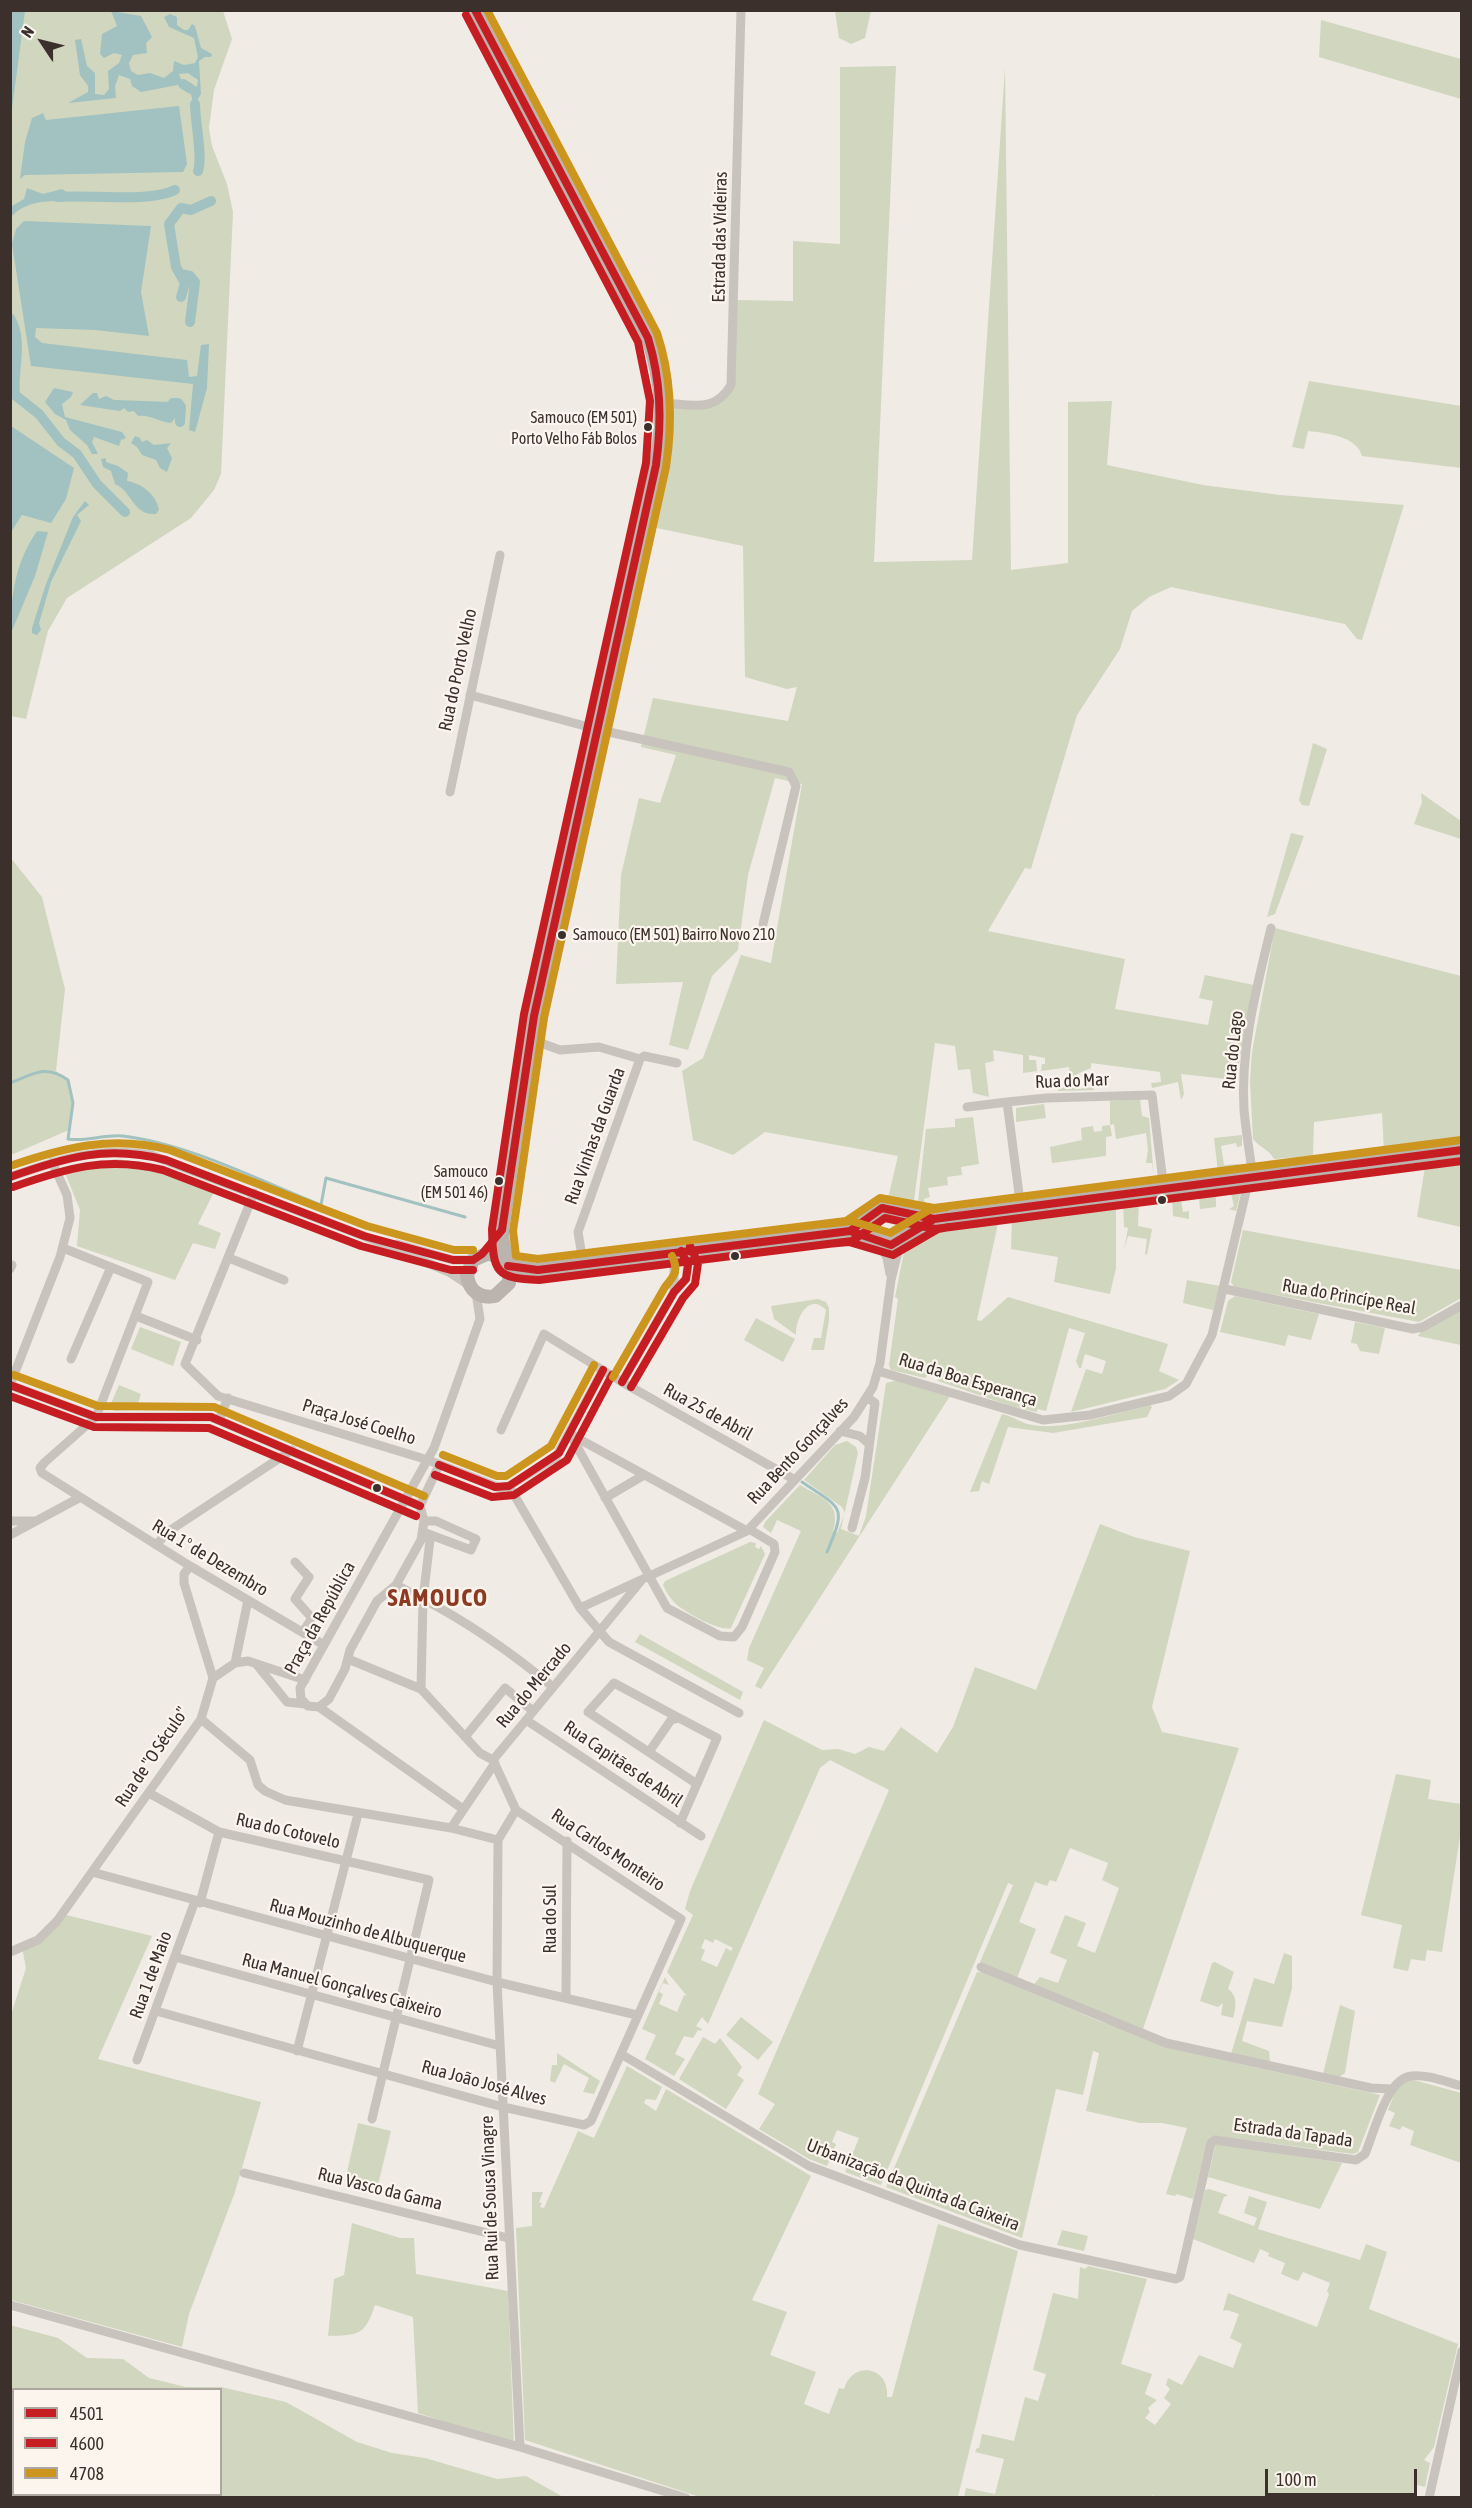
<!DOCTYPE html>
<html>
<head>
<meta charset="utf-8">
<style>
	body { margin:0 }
	#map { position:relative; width:1472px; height:2508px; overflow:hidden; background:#f0ebe5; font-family:"Asap Condensed",sans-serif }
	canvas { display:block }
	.frame { position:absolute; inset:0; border:12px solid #3b302b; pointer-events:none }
	.legend { position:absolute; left:12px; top:2388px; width:210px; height:108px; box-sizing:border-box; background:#fbf5ee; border:2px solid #aea6a0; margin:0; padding:8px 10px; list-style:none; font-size:18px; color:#3b302b }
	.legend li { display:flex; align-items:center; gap:12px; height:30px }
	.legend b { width:30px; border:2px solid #aea6a0 }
	.north { position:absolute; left:12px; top:12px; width:60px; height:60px; -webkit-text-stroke:4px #fbf5ee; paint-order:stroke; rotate:305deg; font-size:16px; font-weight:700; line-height:24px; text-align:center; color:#3b302b }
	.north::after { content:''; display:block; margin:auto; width:21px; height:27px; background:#3b302b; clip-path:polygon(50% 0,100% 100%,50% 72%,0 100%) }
	.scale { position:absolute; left:1265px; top:2469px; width:152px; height:27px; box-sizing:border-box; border:3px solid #3b302b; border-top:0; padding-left:8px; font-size:18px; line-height:21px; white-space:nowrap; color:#3b302b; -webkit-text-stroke:4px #fbf5ee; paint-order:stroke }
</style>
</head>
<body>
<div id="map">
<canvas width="1472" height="2508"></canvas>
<div class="frame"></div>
<ul class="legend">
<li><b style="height:8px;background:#c61d23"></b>4501</li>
<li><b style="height:8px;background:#c61d23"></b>4600</li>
<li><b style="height:8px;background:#cc951e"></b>4708</li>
</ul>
<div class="north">N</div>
<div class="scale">100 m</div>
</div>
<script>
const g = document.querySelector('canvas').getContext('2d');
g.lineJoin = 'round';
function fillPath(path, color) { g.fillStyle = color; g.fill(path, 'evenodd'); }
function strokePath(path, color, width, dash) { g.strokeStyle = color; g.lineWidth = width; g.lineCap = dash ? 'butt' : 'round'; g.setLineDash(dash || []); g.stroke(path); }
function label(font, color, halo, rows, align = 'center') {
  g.font = font + ' "Asap Condensed",sans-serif'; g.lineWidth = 4.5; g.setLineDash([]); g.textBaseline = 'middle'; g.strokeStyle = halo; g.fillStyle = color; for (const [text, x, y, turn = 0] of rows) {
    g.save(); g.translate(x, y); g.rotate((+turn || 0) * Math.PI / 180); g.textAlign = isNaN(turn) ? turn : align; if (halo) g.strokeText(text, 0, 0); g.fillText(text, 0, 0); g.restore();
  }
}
fillPath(new Path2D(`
	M11,11H223L232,39L214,90L209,128L212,146L227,184L233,212L221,474L214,490L191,518L67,598L48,631L26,719L11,716Z
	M835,11H871L865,38L851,44L839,38Z
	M1321,20L1461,59V99L1319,57Z
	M896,66L874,562L972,560L1005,68L1011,570L1068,563V402L1112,401L1107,465L1203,485L1280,495L1404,505L1362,640L1357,639L1345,624L1171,587L1149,597L1132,611L1120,649L1077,715L1031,869L1025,868L988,931L1125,959L1115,1009L1208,1025L1213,1001L1199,998L1205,975L1254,985L1236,1080L1181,1074L1184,1094L1181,1100L1178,1082L1152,1088L1151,1083L1161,1082L1160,1072L1091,1063V1068L1077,1074L1079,1089L1093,1087L1094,1090L1058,1091V1088L1072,1087L1069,1067L1041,1071L1042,1064H1045V1058L1029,1055V1060H1036L1037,1071L1023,1073V1055L993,1050L994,1061L985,1063L989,1097L973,1093L970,1069L958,1070L955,1046L935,1043L913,1208L888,1198L898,1156L765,1132L733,1155L693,1140L682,1071L703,1058L741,955L771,963L802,784L775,778L748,875L738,950L712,976L688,1050L669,1045L683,982L616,984L621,875L639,798L660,803L676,755L641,747L653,698L788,721L797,687L787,689L745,677L743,546L652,527L673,424L672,404H713L731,385L735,300L793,301V241L840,244V67Z
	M1309,381L1461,406V468L1362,456C1357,436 1326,433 1308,431L1304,449L1292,447Z
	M1313,743L1327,749L1309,806L1302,805L1299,800Z
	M1421,793L1461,821V839L1414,824L1422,802Z
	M1291,833L1304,836L1275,914L1267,917Z
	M10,857L42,897L65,989L56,1071L68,1080L73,1103L69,1130L11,1155Z
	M1275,928L1461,976V1144L1384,1152L1382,1113L1314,1122L1313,1156L1274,1159C1269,1149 1260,1148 1253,1139L1250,1081L1252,1052Z
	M1140,1099L1142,1116L1149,1118L1154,1179L1142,1182L1141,1179L1154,1177L1152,1163H1146L1148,1150L1146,1133L1116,1139L1114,1124L1110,1125L1112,1136L1106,1137V1156L1052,1163L1050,1147L1082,1140L1081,1128L1093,1126L1094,1132L1102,1131V1126L1110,1125V1101Z
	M1044,1104L1046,1118L1016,1122V1108Z
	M973,1117L979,1164L961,1167L962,1175L947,1177L948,1185L928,1188L930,1197L924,1199L926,1208L966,1205L917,1211L926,1129L955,1127V1119Z
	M1242,1135V1146L1237,1147L1236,1143L1221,1146L1224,1165L1239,1164V1169L1218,1172L1214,1138Z
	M1461,1156V1227L1417,1217L1426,1161Z
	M116,1159L147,1163L215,1190L198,1224L221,1233L215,1249L193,1243L175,1280L77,1246L80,1210L63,1168Z
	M1242,1187L1236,1211L1229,1209L1234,1206L1231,1194L1216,1197V1207L1200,1209L1199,1198L1181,1200L1183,1212L1189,1211V1219L1173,1216L1172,1196Z
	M1139,1201L1138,1226L1152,1229L1147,1255L1145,1254L1147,1239L1128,1236L1124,1250L1128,1228L1124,1227L1123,1203Z
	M1116,1204V1268L1110,1294L1054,1282L1058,1257L1011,1249L1012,1217Z
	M999,1219L977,1320L981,1321L1008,1297L1168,1344L1159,1371L1179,1380L1165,1389L1071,1412L1086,1369L1102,1374L1106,1361L1085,1354L1081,1368H1079L1076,1361L1085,1333L1069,1328L1046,1411L1038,1409L1036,1412L1011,1406L938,1381L936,1375L929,1374L925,1378L891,1370L889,1365L898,1299L895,1297L906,1242L936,1224Z
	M1243,1230L1461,1270V1298L1419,1322L1234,1287L1231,1282Z
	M1187,1280L1220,1286L1213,1310L1183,1303Z
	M1235,1296L1319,1314L1311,1340L1288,1335L1285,1346L1220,1332L1228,1301Z
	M818,1299L826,1302L829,1308V1320L824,1350H811L814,1338H821L826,1310C809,1292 795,1319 796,1335L774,1319L771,1306Z
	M1461,1310V1345L1418,1336L1422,1330Z
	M756,1318L795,1339L783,1362L744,1340Z
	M1355,1322L1385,1328L1379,1354L1360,1351L1357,1344L1351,1343Z
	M140,1327L181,1342L173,1366L131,1349Z
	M898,1380L950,1396L761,1689L755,1686L764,1668L747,1660L749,1648L801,1531L777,1520L771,1533L763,1527L765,1522L800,1485C821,1498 842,1502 833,1531L837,1533L845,1513L842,1507L804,1480L835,1445L847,1441L856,1447L858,1453L841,1529L859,1536L866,1516L886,1383Z
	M119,1385L141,1394L136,1410L114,1411L110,1406Z
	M1150,1405L1152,1407L1147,1417L1053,1433L1008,1427L989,1484L982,1481L979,1491L970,1492L1002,1414C1013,1416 1022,1424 1033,1425C1063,1431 1121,1412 1150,1405Z
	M1100,1524L1134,1537L1190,1551L1152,1707L1162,1732L1239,1748L1143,2029L1034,1984L1040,1977L1058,1983L1067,1960L1050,1953L1065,1915L1086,1923L1077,1946L1095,1953L1119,1888L1102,1880L1108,1863L1070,1848L1056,1882L1050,1880L1047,1886L1035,1882L1019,1922L1036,1929L1017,1978L980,1962L1013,1885L1008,1883L881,2185L845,2172L859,2138L837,2130L832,2142L836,2144L827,2166L809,2159L759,2129L775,2104L758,2094L889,1790L830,1760L820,1768L708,2024L702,2017L696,2026L702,2029L701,2031L698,2030L693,2038L684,2036L675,2054L685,2059L674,2076L645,2059L656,2035L642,2029L665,1977L669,1985L663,1983L659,1992L663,1994L659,2004L677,2012L684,1995L687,1996L667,1972L693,1915L685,1909L690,1891L764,1720L822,1750L838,1749L855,1754L869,1747L884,1751L901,1727L937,1753L953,1727L975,1667L1036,1690ZM705,1939L713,1943L715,1939L733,1948L731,1951L726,1948L717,1967L701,1960L705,1950L701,1948Z
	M750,1542L756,1543L755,1547L759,1549L761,1546L765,1554L731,1628C720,1632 682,1611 674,1602C669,1597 666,1591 663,1585L665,1581Z
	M640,1634L743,1692L740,1700L635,1642Z
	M1396,1774L1431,1780L1428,1799L1461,1804V1830L1442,1952L1427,1950L1425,1961L1411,1959L1408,1971L1393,1968L1402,1925L1361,1915Z
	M62,1914L152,1936L98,2059L261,2102L235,2192L189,2314L182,2347L11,2300L10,2018L26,1968L22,1947L38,1940Z
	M1284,1953L1292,1956V1988L1282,2027L1247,2021L1242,2041L1269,2051L1270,2062L1231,2054L1254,1978L1274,1984Z
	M1215,1962L1234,1972L1228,1989C1238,1996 1236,2008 1233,2018L1221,2015L1223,2003L1218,2007L1200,2001L1212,1963Z
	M977,1972H983L1099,2021L1209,2057L1380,2095L1358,2152L1353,2154L1216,2136L1207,2143L1193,2199L1176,2194L1175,2196L1166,2194L1187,2128L1162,2123H1140L1086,2111L1099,2053L1093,2051L1083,2095L1056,2089L1022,2238L886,2187Z
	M1340,2005L1355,2011L1345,2073L1339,2077L1323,2074Z
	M741,2017L773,2042L758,2060L726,2035Z
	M703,2037L715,2044L720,2038L742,2067L737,2075L744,2080L726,2109L679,2079Z
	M557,2053L600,2081L594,2094L583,2092L589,2078L564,2064L555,2083L550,2081L552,2065H557Z
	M627,2066L662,2087L656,2100L646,2099L644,2103L656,2111L666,2089L811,2176L752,2300L787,2312L770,2355L816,2372L804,2404L829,2414L839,2388L844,2389C852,2360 890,2366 887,2397H892L938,2224L1018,2251L958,2497H700L525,2440L516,2228L532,2226V2192H543L539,2202L542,2203L540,2207L544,2208L578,2131L594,2138Z
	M1410,2079L1461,2093V2163L1410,2145L1414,2131L1402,2126L1400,2130L1389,2126L1395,2113L1388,2110L1398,2085Z
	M358,2123L391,2131L377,2189L345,2181Z
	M1216,2143L1342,2163L1320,2209L1208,2177Z
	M1209,2189L1228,2195L1224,2197L1218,2213L1254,2226L1257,2218L1244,2213L1249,2196L1267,2202L1258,2229L1360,2260L1366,2244L1387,2252L1369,2309L1458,2344L1434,2447L1424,2460L1430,2463L1425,2487L1417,2485L1414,2497L1158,2498L1152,2495L1150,2498H964L966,2488L995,2494L1004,2459L975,2452L977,2448H979L982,2434L1014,2441L1025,2397L1038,2401L1046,2374L1033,2370L1053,2293L1078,2299L1080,2267L1085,2269L1088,2266L1147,2279L1121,2364L1152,2374L1145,2394L1157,2400L1148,2408L1150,2412L1145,2418L1155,2425L1171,2404L1164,2398L1170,2389L1166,2385L1168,2378L1182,2385L1199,2355L1233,2368L1242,2344L1230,2338L1239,2314L1227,2310L1223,2311L1228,2293L1317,2327L1329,2294L1327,2291L1330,2283L1303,2272L1298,2281L1281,2274L1285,2263L1268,2256L1269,2253L1260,2249L1254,2263L1193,2239L1205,2190Z
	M352,2223L400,2238H414L416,2274L508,2291L514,2445L418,2413L413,2317L375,2305C365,2336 358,2335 328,2336L334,2279L344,2275Z
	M1062,2230L1088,2236L1084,2251L1057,2245Z
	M10,2325L58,2338L87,2358L123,2359L149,2378L186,2387H221L286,2402L357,2442L392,2453L425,2458L497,2479L526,2476L563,2497H11ZM14,2390H220V2494H14Z`), '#d1d6bf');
fillPath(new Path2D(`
	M11,10L25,11L11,116L10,11Z
	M111,11L141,16L152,37L146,43L147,53L133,55L129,63L131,71L138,75L150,73L164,78L173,71L174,61L184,65L195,63L198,57L194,38L169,27L164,17L170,14L177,17V25L184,30H188L192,24L195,26L201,48L212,54L211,57H205L199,61L201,94L195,104L193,103L190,90L197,86L198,80L188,73L179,74L183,84L141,92L132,86L130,79L119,75L115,86L116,98L68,103L88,92V86L80,75L75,40L81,39L87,66L95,73V94L104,95L109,89L108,71L119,63L122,55L114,53L104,58L100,54L102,34L117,26Z
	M179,106L187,164L183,172L25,175L20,179L25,142L32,118L43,113L46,120Z
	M27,188L43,194L62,189L70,194V198L66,201C45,201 26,201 11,217L12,206L24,199Z
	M24,221L151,226L141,292L149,336L95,330L36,328L35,337L42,343L187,360L189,377L197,376L201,345L209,344L207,388L195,432L189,430L193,384L31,366L12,244L16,229Z
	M54,388L73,392L71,397L62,404L65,417L122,432L126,438L121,440L119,446L94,437L92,442L98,454H92L87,445L70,430L66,420L55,414L45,402Z
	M93,393H97L99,399L106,396L114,400L172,402L176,405V417L171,423C159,422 149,414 138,416L134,411L128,412L124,408L120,411L80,405Z
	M11,426L74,468L66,499L51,523L22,515L11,532Z
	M135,436L140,438L142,442L147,440L154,445L171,443L167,448L172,458L167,472L160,468L156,460L142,455L137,447L131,443Z
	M106,458V462L118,466L128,473L127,481C141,483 157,495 159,510L156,514C133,516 132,491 115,484L111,471L103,467L101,459Z
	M85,501L89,505L77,515L81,521L51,582L39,623L41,630L37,635L32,633V628L46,584L73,517Z
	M37,531L48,532L35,576L11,633C10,596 16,561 37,531Z`), '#a1c2c1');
strokePath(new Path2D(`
	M10,395H15
	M10,1083C34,1074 45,1064 68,1080L73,1103L68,1139C86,1142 105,1134 123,1136C189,1144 260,1181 321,1205L326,1178L465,1217
	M802,1482C842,1509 847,1505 827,1552`), '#a1c2c1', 3);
strokePath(new Path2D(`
	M183,84L191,89
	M195,104C195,122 203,157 198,171
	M57,197C87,194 149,203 175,190
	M181,274L190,276L195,282L190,322
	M181,297L185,283L176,267L169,224L181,208L191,210L211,201
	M10,318C24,341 12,371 15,395L39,414L61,442L77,454L97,484L125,512
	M173,403H178L181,407L180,422`), '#a1c2c1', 10);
strokePath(new Path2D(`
	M661,403C691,404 714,414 731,385L741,10
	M470,695L600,730L789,772L796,786L763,924
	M450,792L500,555
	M530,1039L560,1050L599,1047L640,1059
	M967,1107L1007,1102
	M10,1177C58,1160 99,1146 151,1155L364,1236L449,1272L470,1286
	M1253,1178C1250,1155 1246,1132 1244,1110C1240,1049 1257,986 1271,928
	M254,1193L185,1364L218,1396L428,1460L500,1488L509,1486L556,1457L603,1370
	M1021,1209L1007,1102L1046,1098L1152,1095L1164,1189
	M879,1243L887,1258L890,1274
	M397,1244L453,1260H473
	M63,1248L148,1282L96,1417L45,1462L40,1468L42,1473L190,1566L324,1645
	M229,1258L284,1280
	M583,1262L578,1232L640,1059L644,1056L677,1063
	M10,1269L12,1265
	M1225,1289L1413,1329L1423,1327L1462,1305
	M136,1316L197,1340
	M71,1359L111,1267
	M878,1371L1043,1420L1090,1415L1169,1396L1186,1384L1212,1335L1249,1179
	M622,1382L674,1292L686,1279L688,1265L681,1251L674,1267V1292
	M10,1385L96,1417H211L420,1506
	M10,1385L60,1257L70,1218L67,1195L52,1162
	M219,1420L228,1398
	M501,1430L544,1334L622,1382L795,1480
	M840,1431L860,1436L869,1444
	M570,1434L667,1608L720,1636L734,1637L742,1627L775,1552L774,1544L749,1529
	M570,1434L747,1531
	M439,1465L420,1506L424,1521L421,1540L396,1585L377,1601L350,1650L345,1669L329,1699L319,1707L308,1706L301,1699L300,1688L434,1448L480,1319L476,1293
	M509,1486L580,1608L609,1642L739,1713
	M605,1498L644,1475
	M10,1521H35
	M852,1528L865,1478L875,1403L868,1398
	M423,1532L471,1550L476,1539L436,1521H424
	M10,1535L79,1498
	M156,1545L169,1531L292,1450
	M295,1562L309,1577L295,1599L312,1618L303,1632
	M190,1566L184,1574V1583L213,1678
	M396,1585L423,1599L430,1540L424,1533
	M580,1608L747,1531L854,1417L873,1387L880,1363L891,1280L901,1240
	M348,1659L421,1689L480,1753L493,1760L516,1810L498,1840
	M235,1663L248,1600
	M257,1665L287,1702L305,1704
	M421,1689L423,1599C471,1624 512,1653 553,1687
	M319,1707L463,1809
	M201,1719L250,1760L258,1785L265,1791L285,1800L451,1828
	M526,1720L701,1836
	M465,1737L505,1688L533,1711
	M651,1753V1749L671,1720L679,1718L717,1738L697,1784L588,1712L614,1683L679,1718
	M493,1760L641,1581
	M495,1763L451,1828L498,1840
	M149,1793L219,1832L429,1880L372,2119
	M680,1823L697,1784
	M498,1840L497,1982L520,2447
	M92,1872L497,1982L637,2015
	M200,1903L219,1832
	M10,1952L38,1940L57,1921L201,1719L213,1678L235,1663L248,1661L305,1680
	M175,1957L500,2046
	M981,1967L1166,2043L1371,2088L1391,2089
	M566,1996L567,1841
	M156,2011L503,2107L584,2125L591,2121L681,1919L516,1810
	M297,2051L358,1814
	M621,2054L809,2166L1020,2245L1176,2279L1180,2277L1211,2143L1215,2140L1356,2160L1365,2154C1374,2133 1387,2078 1411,2076C1427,2074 1446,2082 1462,2086
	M137,2060L195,1901
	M244,2173L508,2238
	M10,2305L520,2447L686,2498
	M1429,2498L1462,2351`), '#c9c3be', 9);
strokePath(new Path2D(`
	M475,10L648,338C663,386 664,415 656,465L534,1016L502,1230C501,1248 512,1267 509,1283L495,1296C480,1299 469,1291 467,1275L473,1260L489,1253L506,1262
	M850,1231L891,1245L934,1219
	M508,1266L538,1270L850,1231C860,1224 871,1212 882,1208C888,1206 923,1217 934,1219L1462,1150`), '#bab3ae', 14);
strokePath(new Path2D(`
	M10,1177C66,1157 107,1145 166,1160L364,1236L453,1260H473
	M826,1234L850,1231L891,1245L934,1219L948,1217
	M473,1260L482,1254L502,1230L534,1016L656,465C662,420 661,381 648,338L475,10
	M508,1266L538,1270L850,1231L882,1208L934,1219L1462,1150
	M622,1382L674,1292L686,1279L688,1265L681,1251
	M10,1385L96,1417H211L420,1506
	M439,1465L495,1487L509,1486L559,1453L603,1370`), '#c61d23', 8);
strokePath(new Path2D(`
	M466,15L638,342L650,401L646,463L524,1014L492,1229C493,1273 496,1278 539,1280L852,1241L885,1218L935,1229L1462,1161
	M13,1187C67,1168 106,1156 163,1170L361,1246L451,1270H473
	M827,1244L849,1242L893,1255L938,1229L949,1227
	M631,1387L683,1298L695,1284L698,1263L690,1246
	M10,1396L94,1427L209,1428L416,1516
	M435,1475L492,1497L514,1495L567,1460L612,1375`), '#c61d23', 8);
strokePath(new Path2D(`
	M487,10L657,333C672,378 673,421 666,467L544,1018L513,1231L516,1256L538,1259L846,1221L880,1198L934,1208L1461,1140
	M10,1166C65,1147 113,1135 170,1150L367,1226L454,1250H473
	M825,1224L852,1221L890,1233L929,1210L947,1207
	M14,1375L98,1406L214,1407L424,1496
	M613,1377L665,1287C675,1275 679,1271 672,1256
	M443,1455L497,1476H506L551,1446L594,1365`), '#cc951e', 8);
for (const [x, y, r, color] of [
	[648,427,5,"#3b302b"],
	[562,935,5,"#3b302b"],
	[499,1181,5,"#3b302b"],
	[1162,1200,5,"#3b302b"],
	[735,1256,5,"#3b302b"],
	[377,1488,5,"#3b302b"]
]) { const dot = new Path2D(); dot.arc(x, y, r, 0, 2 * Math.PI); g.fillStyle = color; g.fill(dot); strokePath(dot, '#fbf5ee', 2); }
label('16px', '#3b302b', '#fbf5ee', [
	["Samouco (EM 501)",637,418],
	["Porto Velho Fáb Bolos",637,439],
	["Samouco (EM 501) Bairro Novo 210",573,935,"left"],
	["Samouco",488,1172],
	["(EM 501 46)",488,1193]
], 'right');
label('18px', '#3b302b', '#fbf5ee', [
	["Estrada das Videiras",720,237,-89],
	["Rua do Porto Velho",458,670,-78],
	["Rua do Lago",1233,1050,-84],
	["Rua do Mar",1072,1081,-2],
	["Rua Vinhas da Guarda",595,1136,-70],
	["Rua do Princípe Real",1349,1297,10],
	["Rua da Boa Esperança",968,1380,17],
	["Rua 25 de Abril",708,1412,29],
	["Praça José Coelho",359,1422,17],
	["Rua Bento Gonçalves",798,1451,-47],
	["Rua 1º de Dezembro",210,1558,31],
	["Praça da República",320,1618,-61],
	["Rua do Mercado",534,1685,-50],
	["Rua de \"O Século\"",152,1757,-56],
	["Rua Capitães de Abril",623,1764,34],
	["Rua do Cotovelo",288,1831,13],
	["Rua Carlos Monteiro",608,1850,34],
	["Rua do Sul",550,1919,-90],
	["Rua Mouzinho de Albuquerque",368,1931,15],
	["Rua 1 de Maio",151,1975,-70],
	["Rua Manuel Gonçalves Caixeiro",342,1986,15],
	["Rua João José Alves",484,2083,15],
	["Estrada da Tapada",1293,2133,8],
	["Urbanização da Quinta da Caixeira",913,2185,21],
	["Rua Vasco da Gama",380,2189,14],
	["Rua Rui de Sousa Vinagre",490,2198,-92]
]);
g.letterSpacing = '1.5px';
label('bold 24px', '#8c3b22', '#fbf5ee', [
	["SAMOUCO",438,1598]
]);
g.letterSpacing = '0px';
</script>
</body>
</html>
